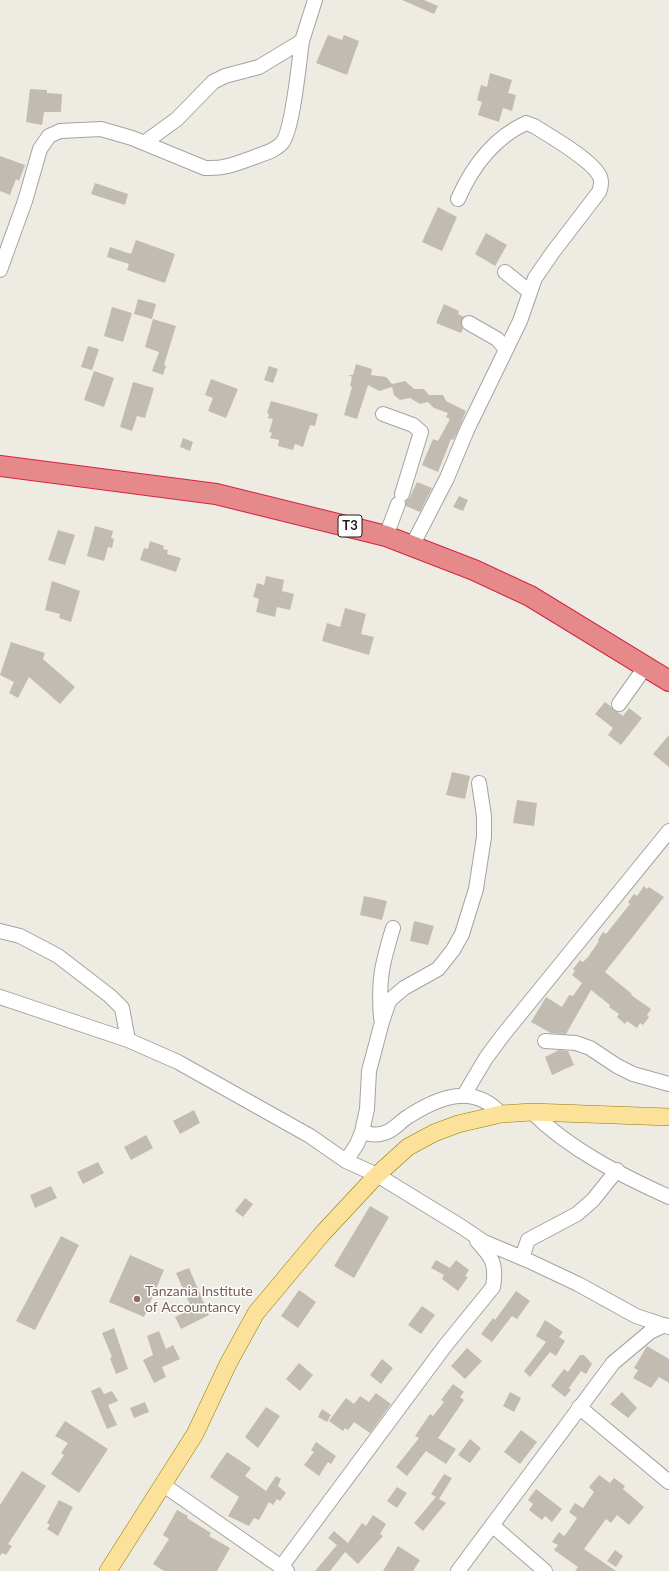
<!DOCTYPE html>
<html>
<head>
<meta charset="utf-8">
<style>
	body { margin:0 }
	canvas { display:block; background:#eeece2 }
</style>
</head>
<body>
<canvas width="669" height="1571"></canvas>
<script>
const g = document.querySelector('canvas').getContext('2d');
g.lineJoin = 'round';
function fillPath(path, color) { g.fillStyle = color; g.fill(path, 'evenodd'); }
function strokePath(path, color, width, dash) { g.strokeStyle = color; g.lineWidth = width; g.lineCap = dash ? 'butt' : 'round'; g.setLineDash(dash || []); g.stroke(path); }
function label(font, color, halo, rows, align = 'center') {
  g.font = font + ' Lato,sans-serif'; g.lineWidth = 3; g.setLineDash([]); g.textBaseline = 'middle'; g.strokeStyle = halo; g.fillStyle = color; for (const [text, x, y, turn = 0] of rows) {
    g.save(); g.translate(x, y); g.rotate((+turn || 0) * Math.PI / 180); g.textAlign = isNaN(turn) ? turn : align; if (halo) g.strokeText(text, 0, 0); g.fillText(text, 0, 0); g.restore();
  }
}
fillPath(new Path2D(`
	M402,0H424L438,6L434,14Z
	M328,35L342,40L344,35L359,41L347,75L316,63Z
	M490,73L512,80L508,93L516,95L512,111L503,108L499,122L478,115L482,102L477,100L481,85L487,87Z
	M30,89L47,90V93L62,94L61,112H44L42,125L26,122Z
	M0,156L25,165L19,181L16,179L10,195L0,191Z
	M95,183L128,194L125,205L91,194Z
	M438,207L457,217L442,251L422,242Z
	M486,233L507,245L495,266L475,254Z
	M136,240L175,254L165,283L127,270L129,264L107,257L110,247L131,254Z
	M138,299L156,304L152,319L134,314Z
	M444,304L459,311L458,314L464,317L461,323L463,329L461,333L436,323Z
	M112,307L132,313L123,342L104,336Z
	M153,319L176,326L164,365L166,366L163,375L152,371L159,352L145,347Z
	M88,346L99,349L92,370L81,367Z
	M356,364L372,369L371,375L386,377L392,384L405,381L414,389H424L429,395H443L446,401L466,411L457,433L453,440L451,439L438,472L422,465L433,439L438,441L450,419L446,417L448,413L434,408L428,402L420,404L410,398L400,400L394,395L392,387L379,391L368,385L357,419L344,415L352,387L350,386L352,377L348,375H353Z
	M269,366L278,369L273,383L264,380Z
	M94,371L114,378L104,407L84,400Z
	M211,379L238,389L226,418L208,411L213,398L205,395Z
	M133,382L154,388L145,418L137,416L132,431L120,427Z
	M271,401L318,414L315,426L310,425L303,447L295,444L293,450L278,446L279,440L270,438L272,433L269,432L273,419L268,418L269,414L267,413Z
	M183,438L193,442L190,451L180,447Z
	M417,482L432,488L420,512L406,506V501L410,497Z
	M459,496L468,500L463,511L453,507Z
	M95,526L113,531L111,538L114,539L112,548L108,547L104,561L87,556Z
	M58,530L75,535L65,565L48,560Z
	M150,541L164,546L163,549L168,550L167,554L181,558L176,572L140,560L144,548L148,549Z
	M266,576L284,580L282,591L294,594L290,610L277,607L275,617L256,612L259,599L253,597L257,583L264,585Z
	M52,581L80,591L71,622L59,618L60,614L45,610Z
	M345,608L366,614L361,634L374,637L369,655L322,641L327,623L340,627Z
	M11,642L45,653L43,659L75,687L60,704L29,677L18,698L9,693L14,682L0,675Z
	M605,702L623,716L629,708L642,718L621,745L608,735L613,728L595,714Z
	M669,735V767L653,754Z
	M452,772L470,776L465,799L446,795Z
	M517,800L537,803L534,826L513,823Z
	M644,886L647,889L649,887L664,897L605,972L632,994L631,995L651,1009L647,1015L649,1017L643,1025L640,1023L637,1028L627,1021L625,1024L617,1017L619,1014L609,1007L610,1005L591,990L566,1034L551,1033L531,1022L546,997L562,1007L569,995L573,996L582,983L572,975L575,971L573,969L580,960L583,962L588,957L599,941L598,940L603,932L606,934L630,904L628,902L634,894L637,896Z
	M364,896L387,901L382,920L360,915Z
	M414,921L434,926L428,945L410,941Z
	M559,1050L568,1051L574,1065L552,1075L545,1057Z
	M194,1110L200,1123L180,1134L173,1121Z
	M146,1135L153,1148L131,1160L124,1147Z
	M98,1162L104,1173L83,1184L77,1172Z
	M51,1186L57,1198L35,1208L30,1195Z
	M245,1198L253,1204L243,1217L235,1211Z
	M370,1206L389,1217L354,1278L334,1266Z
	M61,1236L79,1245L35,1330L16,1321Z
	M130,1255L164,1270L144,1317L109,1302Z
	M436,1260L450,1268L456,1260L469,1270L465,1276L468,1277L458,1291L442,1279L444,1275L431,1268Z
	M189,1268L209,1315L181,1329L175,1317L192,1309L176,1273Z
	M299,1290L316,1302L298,1328L281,1316Z
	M516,1291L530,1301L517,1319L512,1316L492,1342L481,1334L493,1318L495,1320Z
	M422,1306L435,1315L421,1334L408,1325Z
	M545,1320L563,1332L559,1337L565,1341L556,1356L550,1352L530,1377L524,1371L546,1342L536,1336Z
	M114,1328L128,1369L116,1374L110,1358L112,1357L102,1333Z
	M159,1331L166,1349L173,1345L180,1359L162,1367L166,1377L154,1383L143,1360L153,1355L147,1336Z
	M647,1346L669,1359V1383L659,1377L651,1388L633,1378L638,1370L634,1368Z
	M467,1348L482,1361L465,1379L451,1366Z
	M580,1355H584L592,1364L586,1374L581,1371L569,1388L571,1390L565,1397L551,1386L564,1369L568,1372Z
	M382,1359L393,1368L381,1384L370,1375Z
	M299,1363L313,1375L300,1391L286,1379Z
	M453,1384L464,1392L460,1397L464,1400L438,1438L456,1449L446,1464L426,1451L407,1476L396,1467L419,1438L415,1436L430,1414L433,1416L444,1402L441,1400Z
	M100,1387L104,1394L112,1391L118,1401L108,1405L117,1425L107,1429L91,1391Z
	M510,1392L521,1398L514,1412L503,1406Z
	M622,1392L637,1408L628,1418L610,1404Z
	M376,1393L391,1404L370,1433L354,1422L348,1430L345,1428L343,1431L329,1421L346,1398L354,1404L360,1396L369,1402Z
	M145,1402L149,1412L134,1418L130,1408Z
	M266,1407L280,1416L258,1448L245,1437Z
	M322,1409L331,1415L327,1422L318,1417Z
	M65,1421L108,1449L79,1493L51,1474L64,1455L61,1453L68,1443L55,1436Z
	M521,1430L537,1442L520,1464L504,1452Z
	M470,1439L481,1448L470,1463L458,1455Z
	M316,1442L336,1456L331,1464L328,1462L319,1476L304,1465L314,1452L311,1450Z
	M227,1452L251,1468L245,1476L266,1491L276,1476L281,1479L278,1486L286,1493L280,1501L277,1499L273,1505L269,1502L259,1520L254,1518L249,1526L228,1516L239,1497L210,1477Z
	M22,1471L46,1486L8,1544L12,1546L6,1555L2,1553L0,1556V1505Z
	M444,1474L452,1478L439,1499L446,1503L423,1531L414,1523L436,1497L431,1494Z
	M599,1475L610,1483L614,1478L625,1486L623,1489L644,1507L629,1525L617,1515L611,1523L606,1519L584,1549L616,1571H575L578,1567L554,1550L558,1545L552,1542L559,1532L564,1536L566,1534L577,1518L569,1512L575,1503L583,1508L594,1492L589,1487Z
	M397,1487L407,1493L397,1508L387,1501Z
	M536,1489L562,1509L552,1522L545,1516L542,1520L529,1510L533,1504L528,1500Z
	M59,1500L73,1507L58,1536L47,1529L50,1525L47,1523Z
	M177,1510L188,1516L187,1518L211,1533L209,1536L230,1548L217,1571H164L153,1564L169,1539L163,1535Z
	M373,1515L386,1524L380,1534L383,1536L358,1564L345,1552L330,1571H315L337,1545L328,1538L334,1531L348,1543L362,1523L366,1526Z
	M398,1546L420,1560L413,1571H383Z
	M615,1550L623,1556L616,1567L607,1561Z`), '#c2bbb1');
const minor = new Path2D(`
	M144,143L177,119L213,82L225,76L259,67L302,41L315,0
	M0,270L25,201L40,149L49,136L60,131L101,129L132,138L205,168C223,169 236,164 252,158C262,154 275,151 282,143C293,130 299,61 302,41
	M505,272L530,292
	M469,323L497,339L506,349
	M383,414L413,425L421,432L402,494
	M386,536L398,504
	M412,546L447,478L467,430L520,321L535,278L553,252L599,192C601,187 602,182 600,177C594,161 550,136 534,126L526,123C494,138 472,167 458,199
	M619,704L646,666
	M0,931L20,936L58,956L110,996L122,1008L128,1040
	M0,997L128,1040L178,1062L310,1136L346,1161L377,1175L462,1227L484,1242L527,1260L578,1284L636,1316L669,1327
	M381,1018C378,980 382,964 393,928
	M545,1041L576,1043L590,1048L617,1066L633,1074L669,1084
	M464,1095L486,1058L503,1035L669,831
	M532,1112C570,1150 621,1175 669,1197
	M362,1132C369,1134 376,1136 384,1133C394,1131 400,1121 409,1116C439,1097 473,1083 501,1114
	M346,1161L357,1144L362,1132L367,1109L369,1071L382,1022L388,1004L391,999L404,988L438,969L453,950L462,934L476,889L484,837V816L479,783
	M522,1258L528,1240L577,1214L593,1200L617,1170
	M579,1407L669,1482
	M162,1484L287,1571
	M492,1525L545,1571
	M281,1567L445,1346L493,1287C497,1264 492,1257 477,1241
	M458,1571L613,1363L650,1332L665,1325`);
const major = new Path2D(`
	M108,1571L195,1434L228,1364L256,1313L322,1234L377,1175L408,1147L434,1133L458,1124L501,1114L532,1112L669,1117`);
const highway = new Path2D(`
	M0,466L216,494L386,536L474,570L530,596L669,681`);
strokePath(minor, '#a3a3a3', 16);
strokePath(major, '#937b01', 18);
strokePath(highway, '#d52543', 22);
strokePath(minor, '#fff', 14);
strokePath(major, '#fbe199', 17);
strokePath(highway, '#e5898b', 20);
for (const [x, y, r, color] of [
	[137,1299,4,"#8d6e63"]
]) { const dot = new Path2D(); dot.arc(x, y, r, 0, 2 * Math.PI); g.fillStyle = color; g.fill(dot); strokePath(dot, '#fff', 1.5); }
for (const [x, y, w] of [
	[350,526,24]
]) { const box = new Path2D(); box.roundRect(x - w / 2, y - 11, w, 22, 3); g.fillStyle = '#fff'; g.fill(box); strokePath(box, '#1c1c1c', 1); }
label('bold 13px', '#1c1c1c', null, [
	["T3",350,526]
]);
label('14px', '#785e54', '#fff', [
	["Tanzania Institute",145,1291],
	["of Accountancy",145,1307]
], 'left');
</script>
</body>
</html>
